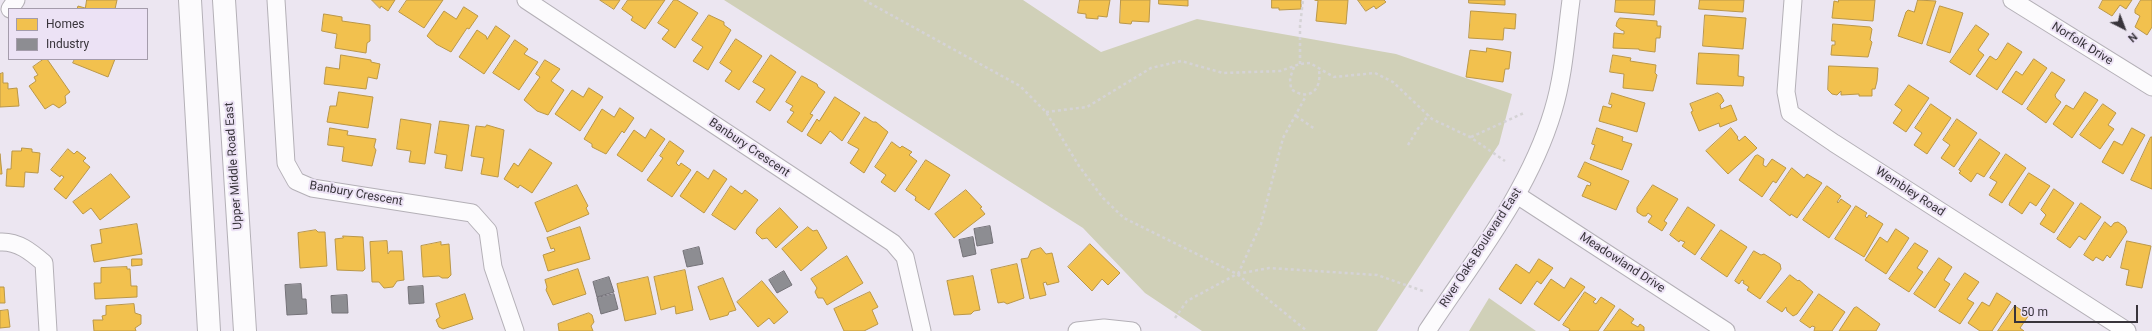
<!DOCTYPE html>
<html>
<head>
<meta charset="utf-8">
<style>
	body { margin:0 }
	#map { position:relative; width:2152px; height:331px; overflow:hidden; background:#ece6f1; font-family:Roboto,sans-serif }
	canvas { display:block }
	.legend { position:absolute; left:8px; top:8px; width:140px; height:52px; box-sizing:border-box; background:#ece2f5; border:1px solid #a49cab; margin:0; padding:5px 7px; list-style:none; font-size:12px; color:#38343b }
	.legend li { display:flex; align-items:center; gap:8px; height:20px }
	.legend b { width:20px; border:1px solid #a49cab }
	.north { position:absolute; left:2104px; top:8px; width:40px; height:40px; -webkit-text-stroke:3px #ece2f5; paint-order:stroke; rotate:138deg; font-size:11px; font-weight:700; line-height:16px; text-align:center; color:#38343b }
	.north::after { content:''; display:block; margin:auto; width:14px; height:18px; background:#38343b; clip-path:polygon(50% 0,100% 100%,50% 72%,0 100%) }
	.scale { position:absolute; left:2014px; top:305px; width:124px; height:18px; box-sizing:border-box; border:2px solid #38343b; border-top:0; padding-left:5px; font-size:12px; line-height:14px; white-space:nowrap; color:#38343b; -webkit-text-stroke:3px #ece2f5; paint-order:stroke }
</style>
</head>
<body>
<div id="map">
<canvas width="2152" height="331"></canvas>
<ul class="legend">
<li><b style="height:11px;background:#f2c14e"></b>Homes</li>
<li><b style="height:11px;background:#8d8d92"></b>Industry</li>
</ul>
<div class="north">N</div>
<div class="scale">50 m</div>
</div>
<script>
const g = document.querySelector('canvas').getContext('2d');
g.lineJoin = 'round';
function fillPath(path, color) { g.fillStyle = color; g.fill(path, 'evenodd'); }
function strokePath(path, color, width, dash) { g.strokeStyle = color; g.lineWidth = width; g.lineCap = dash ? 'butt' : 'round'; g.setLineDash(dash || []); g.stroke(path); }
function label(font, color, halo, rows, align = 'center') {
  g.font = font + ' Roboto,sans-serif'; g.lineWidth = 4; g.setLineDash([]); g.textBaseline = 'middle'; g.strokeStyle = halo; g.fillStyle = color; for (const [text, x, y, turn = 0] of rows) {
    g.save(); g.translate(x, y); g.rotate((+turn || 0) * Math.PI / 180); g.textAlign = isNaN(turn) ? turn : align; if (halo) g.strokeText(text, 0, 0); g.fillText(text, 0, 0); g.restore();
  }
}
fillPath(new Path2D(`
	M724,0H1023L1101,52L1197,19L1396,54L1512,94L1499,144L1377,331H1202L1145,293L1083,228Z
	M1489,298L1536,331H1469Z`), '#d0d0b8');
const homes = new Path2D(`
	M87,0H117L115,9H77L78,6L85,8Z
	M372,0H395L388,11L381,6L380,8Z
	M407,0H443L424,28L399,12Z
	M600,0H620L614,9Z
	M628,0H665L645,29L631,20L633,17L622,9Z
	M674,0H677L698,13L675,48L662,39L669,30L658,23Z
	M1080,0H1110L1107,17L1098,16V19L1086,18V14L1078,13Z
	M1121,0H1150L1149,22L1132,21L1131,24L1120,23Z
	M1159,0H1188V6L1159,4Z
	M1272,0H1301V9L1279,10V8H1272Z
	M1315,0H1348L1346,24L1316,21L1318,1Z
	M1358,0H1384L1386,2L1376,9L1374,6L1366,11Z
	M1469,0H1505V5L1469,3Z
	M1616,0H1655L1654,15L1615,12Z
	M1700,0H1744L1743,12L1699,9Z
	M1839,0H1875L1873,21L1832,18L1834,1L1838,2Z
	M1918,0L1936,1L1922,44L1898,36L1906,12L1908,10L1914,12Z
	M2103,0H2132L2126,9L2120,5L2112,16L2099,8Z
	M2141,0H2152V27L2147,35L2135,27L2140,16L2135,13V10Z
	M1940,6L1963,13L1950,53L1927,45Z
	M464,7L478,16L469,29L467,28L451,52L436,44L427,36L444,11L456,19Z
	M1471,11L1516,14L1515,29L1504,28L1503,40L1469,38Z
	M324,14L342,17V21L370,25V41L367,43L366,53L335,48L337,34L322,31Z
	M709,15L724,22V25L731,30L708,70L693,61L703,47L692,40Z
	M1705,15L1746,18L1743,49L1703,46Z
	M1620,18L1657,21V26H1661L1660,38H1656L1655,52L1639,50V49L1613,48L1614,33L1624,34V31L1621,30L1616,26L1617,22Z
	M1833,24L1870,27L1872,29L1870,40L1872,42L1868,57L1831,55L1832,45H1835V41H1832Z
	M1976,25L1989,34L1978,50L1984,55L1970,75L1950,62Z
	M496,26L510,36L484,74L459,57L477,30L486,36L487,39Z
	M736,39L762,56L739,90L725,81L732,71L720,63Z
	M515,40L528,49L524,54L538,62L519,90L493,73Z
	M2008,43L2022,52L1997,90L1976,76L1990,56L1996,60L1998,58Z
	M1487,48L1511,52L1509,69H1505L1503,82L1466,77L1470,50L1486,52Z
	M1699,53L1739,55L1738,76L1744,77L1743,86L1697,84Z
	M341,55L371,60V62L380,64L377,79L368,77L366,89L324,84L326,67L339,69Z
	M771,55L796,72L770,111L756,102L765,89L753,82Z
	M1613,55L1631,58L1630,61L1656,65L1655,73L1657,75L1653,91L1623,88L1624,74L1610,72Z
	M44,59H47L70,92L65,96L66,103L59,108L53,104L45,109L29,86L36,81L34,77L38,75L33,67Z
	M75,59H115L108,77L73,63Z
	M2034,59L2047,68L2022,105L2002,92L2016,71L2022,75Z
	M545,60L560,69L551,81L564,90L548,115L537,111L524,100L540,77L536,74Z
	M1829,66L1878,68L1877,81L1875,89H1872V96H1859V94L1841,95V91L1837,95L1832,94L1828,90Z
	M2052,72L2065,80L2055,95L2056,98L2061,102L2046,123L2027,109Z
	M3,73V83H8V89L17,88L19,106L0,107V74Z
	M802,76L817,84L818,87L825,92L810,114L813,115L802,132L787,122L794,112L790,110L793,106L786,102Z
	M1909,85L1929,98L1906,132L1893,123L1902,110L1895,105Z
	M589,88L603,97L580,131L555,114L572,90L583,97Z
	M339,92L373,97L368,128L327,122L330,106H336Z
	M2085,92L2098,100L2072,138L2053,124L2066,105L2073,109Z
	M1612,93L1645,103L1637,132L1599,121L1603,106L1611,108L1612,105L1609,104Z
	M1718,93L1721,95L1724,101L1720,105L1721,109L1731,105L1737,120L1720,127L1719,123L1699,131L1691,112L1693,111L1690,104Z
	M835,97L860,113L842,141L830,131L821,144L807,135L817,119L819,121Z
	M1931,104L1951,118L1927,154L1914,145L1922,133L1915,128Z
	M2103,104L2116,113L2108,125L2114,129L2100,149L2080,135Z
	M620,108L634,118L624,133L622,131L606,154L592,147V144L584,139L602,109L614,117Z
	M865,117L873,122H876L888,132L864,173L850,163L859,149L848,143Z
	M401,119L431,124L425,164L409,162L411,151L397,149Z
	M1957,119L1977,133L1954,167L1941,158L1950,145L1943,140Z
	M440,121L469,125L462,171L445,168L447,155L435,153Z
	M487,125L504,130L498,177L481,174L484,158L471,156L476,126L485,127Z
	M330,128L348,131L347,135L376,139L374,147L376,150L372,166L342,161L344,147L328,145Z
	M1597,128L1623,137L1622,141L1632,144L1622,170L1590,159L1595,145L1592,144Z
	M1731,128L1738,137L1737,138L1739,141L1745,136L1757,148L1728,174L1706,151Z
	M2132,128L2145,135L2123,174L2102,162L2114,141L2122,145Z
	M651,129L665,139L642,172L617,155L634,130L645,138Z
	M2151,137H2152V189L2131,180Z
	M1980,139L2000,153L1984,177L1977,173L1971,182L1959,173L1961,171L1959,170Z
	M670,141L684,151L676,163L679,166L681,163L691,170L672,197L647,180L663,158L660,156Z
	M892,142L900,148L902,146L912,152L909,155L917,161L895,192L881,182L886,175L875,167Z
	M22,148L32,149V152L40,153L38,173L25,172L24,187L6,186L7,169H11L12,151H21Z
	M68,149L74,154L77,151L86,158L83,161L90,167L66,199L54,189L64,177L61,175L60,177L51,170Z
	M530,149L552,163L532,193L520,185L518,188L504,179L514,163L518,166Z
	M0,154L2,174H0Z
	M2006,154L2026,168L2002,203L1989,195L1997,182L1990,178Z
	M1758,155L1764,159L1763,165L1766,167L1772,159L1786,168L1776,183L1773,181L1762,197L1739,180L1755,156Z
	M926,160L950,175L929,210L915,200L916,197L906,190Z
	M1585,162L1629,181L1616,210L1582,196L1587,185L1590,186L1591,183L1578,177Z
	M1792,168L1804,178L1807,174L1822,183L1797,218L1791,214L1790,216L1770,200Z
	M714,170L727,179L704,213L680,196L697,171L708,179Z
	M2029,173L2050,186L2036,206L2030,202L2022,214L2009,205L2010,202Z
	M111,174L130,197L100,220L91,208L83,214L73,202Z
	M577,185L588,206L586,208L589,214L547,232L535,203Z
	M1653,185L1678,199L1664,221L1667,223L1662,231L1648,222L1652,216L1648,213L1646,216H1643L1637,212V208Z
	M731,186L742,194L745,190L758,200L735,230L712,215Z
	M1827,186L1841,196L1837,202L1838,203L1841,199L1851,206L1829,238L1803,220Z
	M2054,189L2074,203L2054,233L2040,224L2046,215L2041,210Z
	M966,190L982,207L980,208L985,214L954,238L935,214Z
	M2081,203L2101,217L2085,240L2079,236L2070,248L2057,239Z
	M1856,206L1867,213L1865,216L1867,218L1869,215L1883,224L1864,257L1835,239Z
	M1688,207L1715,225L1695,255L1682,246L1685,242L1680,240L1679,242L1670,235Z
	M780,208L798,227L776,248L767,238L762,239L756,233L757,229Z
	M2105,222L2111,227L2114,223L2118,222L2125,227L2127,232L2110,258L2107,255L2103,261L2096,257L2093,261L2084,255Z
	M137,224L142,254L94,262L91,245L102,243L100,230Z
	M580,227L590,259L548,271L543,255L555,251L554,248L551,249L547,238Z
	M808,227L813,231L817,230L827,248L801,271L782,249Z
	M1896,229L1909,238L1886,274L1865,260L1880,237L1887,242Z
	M316,230L318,232H325L327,266L300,268L298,233Z
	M1721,230L1747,247L1727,277L1701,259Z
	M343,236L363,237L365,269L363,271L337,270L335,239L343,238Z
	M387,241L388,254L390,251H402L404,280L397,281L393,287L384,288L379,282H372L370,242Z
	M2127,241L2151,246L2142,288L2126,285L2129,270L2121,268Z
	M441,242V245L449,244L451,275L448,278H442L439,276L423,277L421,246Z
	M1915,243L1928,251L1917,268L1923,272L1909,292L1889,279Z
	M1090,244L1120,273L1108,285L1102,279L1092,291L1068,267Z
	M1041,248L1046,254L1052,253L1059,282L1047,285L1046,282L1043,283L1046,295L1030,299L1021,259L1028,258L1031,251Z
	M1754,251L1761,255L1764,254L1780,264L1781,269L1760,299L1747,290L1749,287L1743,283L1744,281L1742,280L1739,284L1735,281Z
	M847,256L863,283L827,305L823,298H818L815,292L817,288L811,279Z
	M1939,258L1952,267L1944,280L1950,284L1935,308L1914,294Z
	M132,259H142V265L132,266Z
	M1539,259L1553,268L1541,284L1537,281L1521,304L1499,289L1516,264L1529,273Z
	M1017,264L1024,298L1007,304L1004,302L998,303L991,270Z
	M127,267V269H130L131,286H137V297L95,299L94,283H101V268Z
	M578,269L586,294L553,305L546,290L547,287L545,280Z
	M685,270L693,310L676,314L675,306L661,310L654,277Z
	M1965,273L1979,282L1967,299L1974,303L1960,324L1939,311Z
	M1790,275L1798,281L1799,280L1813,292L1797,314L1793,316L1787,311L1786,307L1782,312L1767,302Z
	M973,276L980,310L974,311L971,314L954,315L947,281Z
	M648,277L656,314L625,321L617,284Z
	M723,278L736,310L729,312L728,315L710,320L698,287Z
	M1571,278L1585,287L1559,321L1534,304L1551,279L1564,288Z
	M762,281L788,312L774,324L769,318L758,327L737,302Z
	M0,287H4L5,303H0Z
	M870,292L878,307L872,310L878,324L864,331H844L834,309Z
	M1585,292L1596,299L1593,302L1596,304L1601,297L1615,306L1598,331H1569L1570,329L1563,325Z
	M1997,293L2011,302L1992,331H1980L1968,323L1982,302L1989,306Z
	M465,294L473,319L443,329L439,327L436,320L440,317L436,304Z
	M1819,294L1845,312L1832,331H1814L1815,327L1812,326L1810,328L1800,321Z
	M134,304L135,313L141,315V324L135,328L136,331H94L93,320H103L102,316L106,315V306Z
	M2015,306L2029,315L2020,328L2024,331H1998Z
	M1857,307L1880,324L1876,331H1839L1854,308Z
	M1620,309L1634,319L1631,323L1638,327L1640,324L1644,327V331H1604Z
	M8,310L10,327L0,328V311Z
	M589,313L592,315L594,322L591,326L593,331H559L558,324Z`);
fillPath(homes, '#f2c14e');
strokePath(homes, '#ba9748', 1);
const industry = new Path2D(`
	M990,226L993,243L977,246L974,229Z
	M973,237L976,254L963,257L959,240Z
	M699,247L703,264L687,267L683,251Z
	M784,271L792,285L777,293L769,280Z
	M609,277L614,292L597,297L593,282Z
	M301,284L302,299H306L307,314L287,315L285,285Z
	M423,286L424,303L409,304L408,287Z
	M614,294L618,309L601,314L597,298Z
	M347,295L348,313H332L331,296Z`);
fillPath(industry, '#8d8d92');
strokePath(industry, '#747278', 1);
const minor = new Path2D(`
	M276,0L286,163L296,181L312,188L472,213L488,231L493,267L515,331
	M526,0L893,243L905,257L922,331
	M1793,0L1786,92L1790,113L1834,143L2127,331
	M2012,0L2152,87
	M10,9L16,0
	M1517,195L1726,331
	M0,242C18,241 31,252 44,263L48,331
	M1077,331L1104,328L1132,331
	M1427,331C1473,261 1529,192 1553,111C1564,75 1566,37 1571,0`);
const major = new Path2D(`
	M190,0L209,331
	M224,0L245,331`);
strokePath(minor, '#b4b0b7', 19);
strokePath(major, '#b4b0b7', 24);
strokePath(new Path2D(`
	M864,0L1020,86L1046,112L1079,166L1103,198L1124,218L1237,274L1307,331
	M1300,64V26L1303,0
	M1294,67L1290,78L1291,89C1309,102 1322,90 1319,70
	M1046,112L1087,107L1151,68L1181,61L1223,73L1280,71L1300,64L1310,63L1334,77L1375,73L1393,82L1432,119L1470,137L1505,161
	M1296,116L1315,129
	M1471,137L1524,113
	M1408,145L1419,127L1429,115
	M1238,274L1261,224L1283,138L1306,96
	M1175,318L1187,301L1237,274L1269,268L1377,275L1423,291`), '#d5d3d6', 2.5, [3, 3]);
strokePath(minor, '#fcfbfd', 17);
strokePath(major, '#fcfbfd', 22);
label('12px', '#38343b', '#ece2f5', [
	["Norfolk Drive",2082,44,32],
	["Banbury Crescent",749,148,34],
	["Upper Middle Road East",234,166,-94],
	["Wembley Road",1910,192,33],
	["Banbury Crescent",356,194,10],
	["River Oaks Boulevard East",1481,248,-57],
	["Meadowland Drive",1622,263,33]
]);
</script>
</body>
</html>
